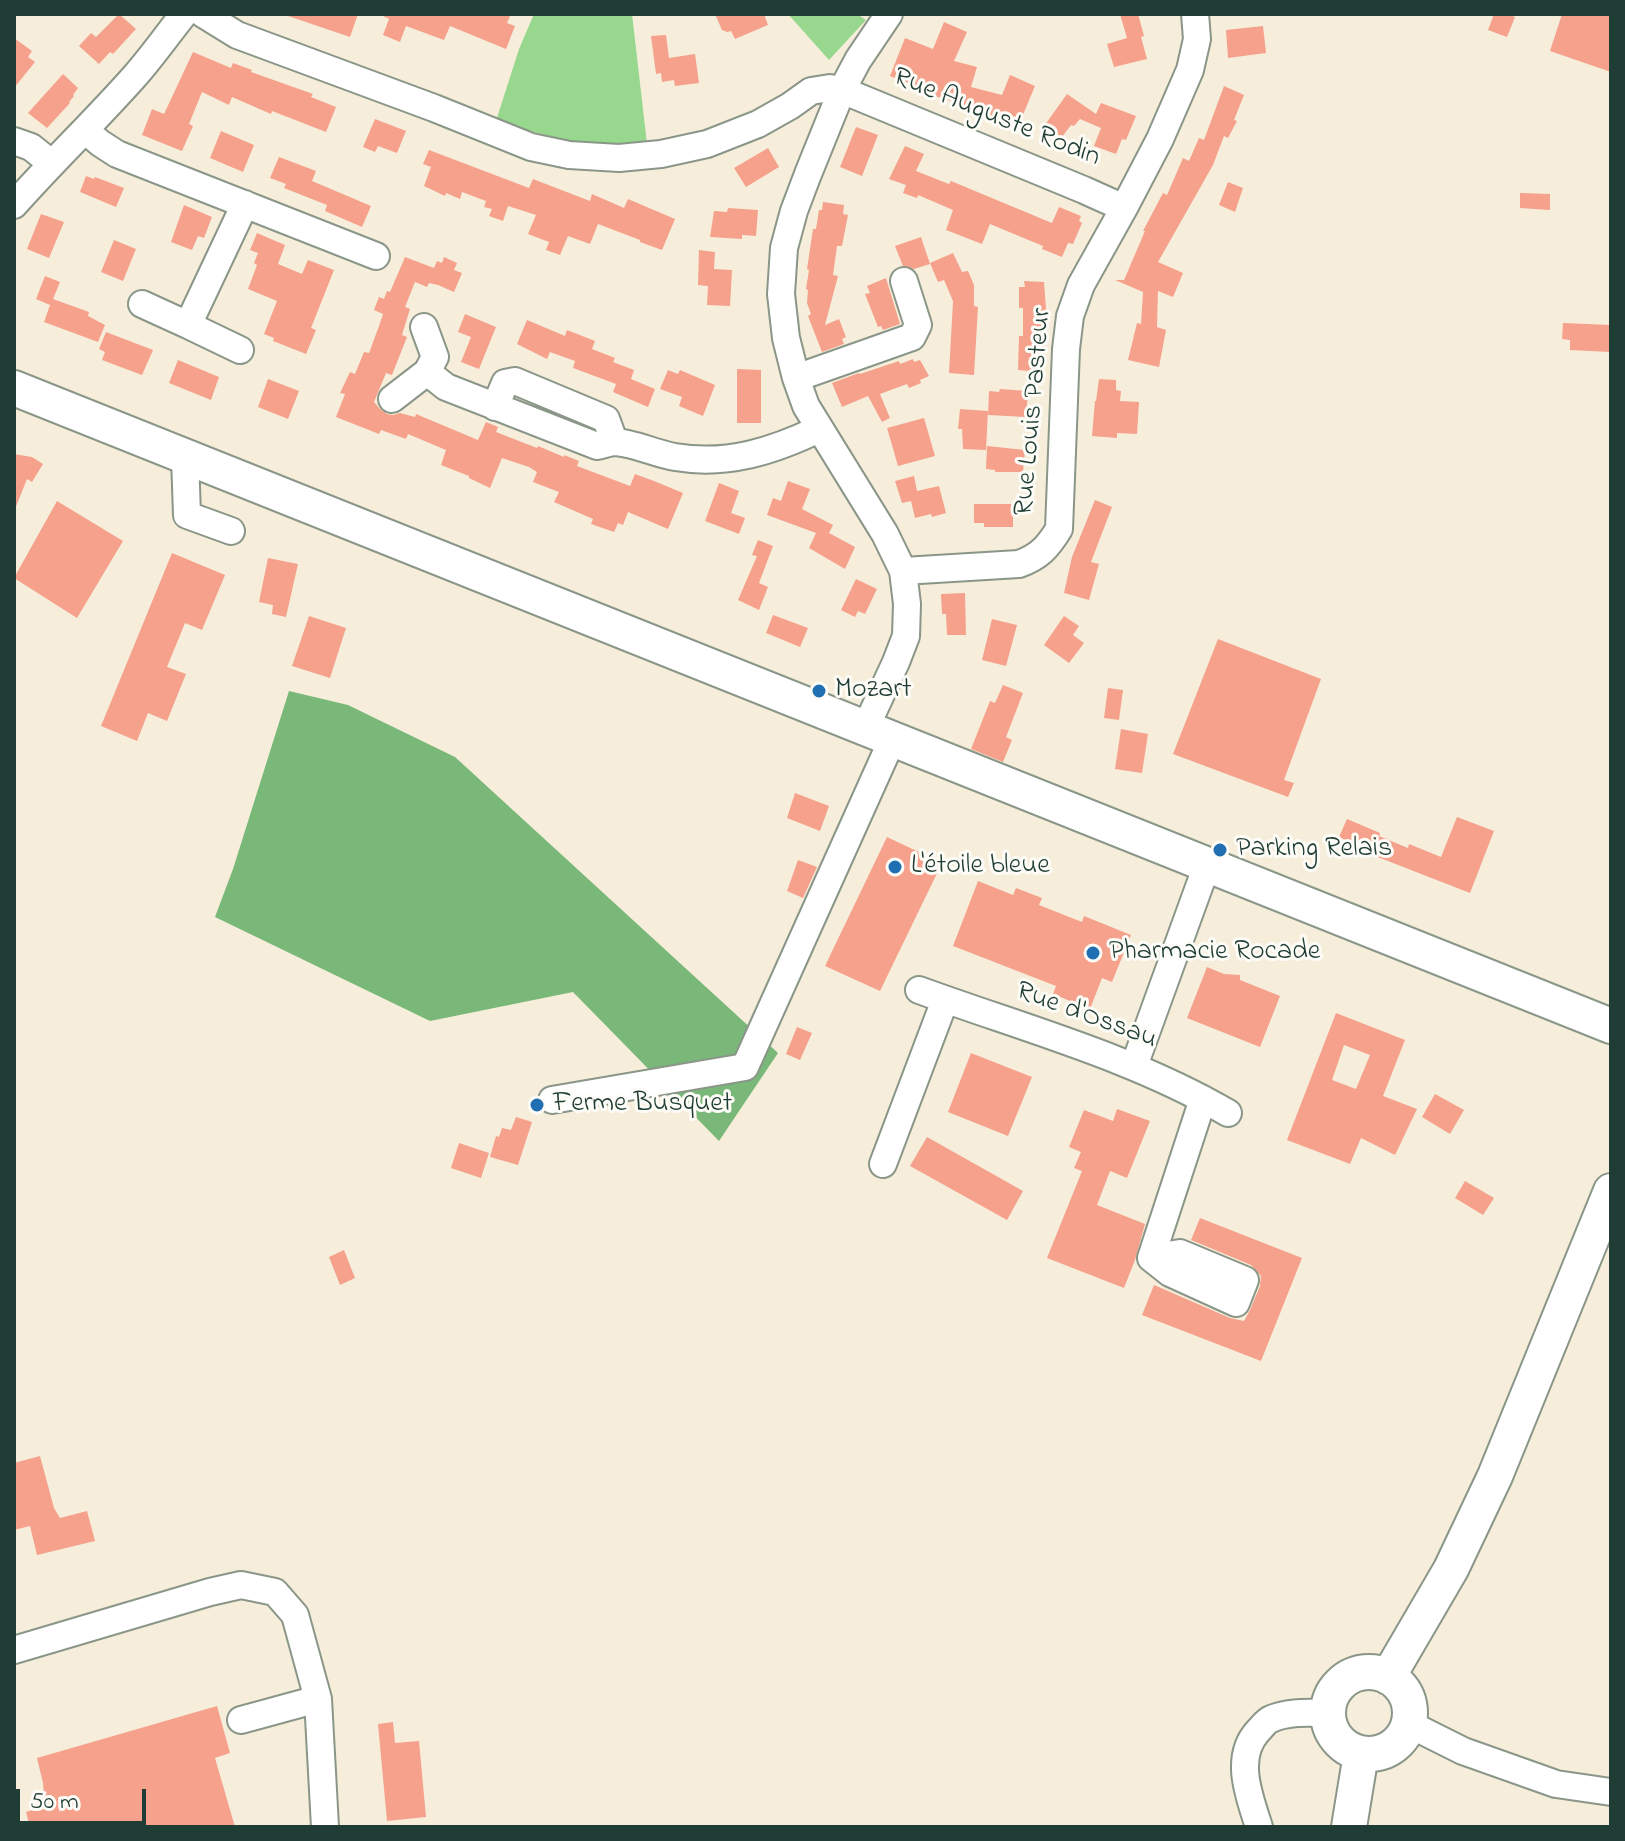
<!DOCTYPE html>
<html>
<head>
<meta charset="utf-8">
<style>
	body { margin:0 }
	#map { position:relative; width:1625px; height:1841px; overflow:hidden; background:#f6eedb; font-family:"Indie Flower",sans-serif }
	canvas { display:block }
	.frame { position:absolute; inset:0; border:16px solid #1f3d34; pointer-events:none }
	.scale { position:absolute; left:16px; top:1789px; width:130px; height:36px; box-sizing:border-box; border:4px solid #1f3d34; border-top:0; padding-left:10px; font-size:24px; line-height:28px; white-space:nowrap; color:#1f3d34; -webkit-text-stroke:6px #fdfcf7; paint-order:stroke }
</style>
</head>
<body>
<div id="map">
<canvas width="1625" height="1841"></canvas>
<div class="frame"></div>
<div class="scale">50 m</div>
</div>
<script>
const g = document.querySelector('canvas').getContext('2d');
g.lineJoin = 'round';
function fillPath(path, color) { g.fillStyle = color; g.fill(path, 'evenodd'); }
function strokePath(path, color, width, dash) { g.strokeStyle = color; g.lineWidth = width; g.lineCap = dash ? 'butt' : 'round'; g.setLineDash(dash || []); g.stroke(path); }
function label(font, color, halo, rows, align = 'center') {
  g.font = font + ' "Indie Flower",sans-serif'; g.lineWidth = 6; g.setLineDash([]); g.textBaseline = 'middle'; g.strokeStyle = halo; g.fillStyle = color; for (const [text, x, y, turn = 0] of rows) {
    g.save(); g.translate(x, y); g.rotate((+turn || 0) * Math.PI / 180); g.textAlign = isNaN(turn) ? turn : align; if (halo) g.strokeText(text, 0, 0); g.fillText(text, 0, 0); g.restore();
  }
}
fillPath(new Path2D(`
	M534,14H632L647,144L627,145L569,142L496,121L519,49Z
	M788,14H857L866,20L829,60Z`), '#97d78e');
fillPath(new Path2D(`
	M289,691L348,705L455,757L778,1053L719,1141L573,992L430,1021L215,917L233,869Z`), '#79b879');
fillPath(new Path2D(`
	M119,14L136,29L113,54L110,52L99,64L79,46L91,33L96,37Z
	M288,14H358L350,37L288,16Z
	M379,14H511L507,23L515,26L506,49L450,26L444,40L406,26L400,42L383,35L389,19Z
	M715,14H764L768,25L735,39L731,31L727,32L722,30Z
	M1120,14H1138L1144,36L1141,37L1147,59L1114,67L1107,44L1127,38Z
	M1494,14H1507L1515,17L1507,37L1488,30Z
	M1562,14H1611V72L1550,51Z
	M944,22L967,32L954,61L977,67L971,87L1002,95L1010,75L1035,86L1017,129L989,116L990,113L928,94L929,91L890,76L905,38L933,49Z
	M1263,26L1266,53L1228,58L1226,30Z
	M666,35L669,58L695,54L699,83L675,86L674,80L662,82L661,73L656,74L651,36Z
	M14,38L32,51L28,57L35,62L14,88Z
	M193,52L231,68L233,63L252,70L251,72L313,94L311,97L336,107L326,132L272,111L271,114L232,97L229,105L202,92L189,124L193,126L182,151L142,135L152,109L164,114Z
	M63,74L78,88L73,95L74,96L69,102L70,103L47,128L28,113Z
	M1224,86L1244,95L1234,120L1237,121L1228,138L1224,136L1213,165L1158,262L1183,273L1173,297L1158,291L1157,327L1166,330L1159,367L1128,360L1137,323L1141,324L1143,292L1115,280H1124L1145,231H1143L1163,193L1167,195L1183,158L1189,161L1199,138L1204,140Z
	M1067,94L1096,114L1101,103L1136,116L1126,140L1122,139L1116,154L1094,146L1101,128L1080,119L1074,126L1071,125L1059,141L1042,129Z
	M375,119L406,131L397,153L378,146L375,152L363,147Z
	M856,127L878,135L862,176L840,167Z
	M221,131L254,145L243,172L210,158Z
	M905,146L924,154L916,171L949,184L951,181L1052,223L1059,207L1081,216L1079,221L1082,223L1073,244L1068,243L1062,257L1042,249L1043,246L990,224L982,244L946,230L953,210L918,195L917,198L903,193L906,185L889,179Z
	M768,148L779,167L746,187L734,168Z
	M429,150L529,188L533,179L590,201L592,194L624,208L628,199L675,219L662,250L640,242V240L598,224L590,244L568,236L560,255L546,250L549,242L528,234L536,215L508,206L503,221L489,216L492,209L484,207L486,201L462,192L460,199L446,193L445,196L424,186L431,167L423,164Z
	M279,157L316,171L312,181L371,206L362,227L325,211L327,205L284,188L286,184L270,178Z
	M86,176L94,179L95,177L124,188L116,207L80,192Z
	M1228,182L1243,188L1235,212L1219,205Z
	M1520,193L1550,194V210L1520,208Z
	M823,202L844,205L843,214L848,215L842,246H837L833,275L838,276L825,325L839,319L846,337L842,339L844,344L822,352L808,316L811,314L807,303L808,290L806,289L809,270L807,269L813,229H816L819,210H822Z
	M184,205L212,217L204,238L198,236L192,250L171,242Z
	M728,208L758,210L756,236L742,235V239L710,237L714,211L727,212Z
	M41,214L64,222L49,258L27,249Z
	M257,233L285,245L278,264L302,274L308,260L334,270L311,328L316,330L306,354L273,341L274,338L264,334L277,301L248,289L257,265L254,263L258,253L250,250Z
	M921,237L930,264L914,269L903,266L895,246Z
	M114,240L136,249L123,281L101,272Z
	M699,250L715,252L714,269L732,270L730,306L707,305L708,286L698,285Z
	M953,253L962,272L968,271L974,285V306L978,307L974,375L949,373L953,301L944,280L938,282L930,263Z
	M405,257L434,268L437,261L442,263L444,257L457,263L454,270L462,273L454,292L438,285L429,283L427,287L415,282L405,307L410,309L402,335L407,337L392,375L386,373L374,402L380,409L387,414L393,415L400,413L415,417L416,414L478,440L486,422L498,427L496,432L537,448L538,446L564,457V455L579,461L577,466L630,486L635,474L654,481L683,493L668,529L628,512L623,525L618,523L614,532L591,524L593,519L554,502L559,492L533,482L537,472L529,467L502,458L490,488L469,478V476L441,465L446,450L408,434L406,439L381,430L379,434L336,417L345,394L340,393L350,372L355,374L364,352L369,353L379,326L383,314L374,310L379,297L384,299L387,291L390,292Z
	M45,276L60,282L53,299L89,312L88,316L105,325L98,342L44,322L50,305L36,299Z
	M886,278L900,324L883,330L881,326L878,327L865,294L870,293L867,286Z
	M1024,281L1044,282L1046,309L1044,364H1041V372L1018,370L1019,336H1023V308H1019V287H1025Z
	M465,314L496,327L479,369L461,362L471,337L458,332Z
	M527,320L565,336L567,330L595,341L592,349L615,358L613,362L634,370L631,379L655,389L648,407L613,392L616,384L573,368L575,361L550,352L547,359L517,344Z
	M1563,323L1611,325L1610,352L1570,350V340L1562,339Z
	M106,332L153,350L142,375L102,360L105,352L99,349Z
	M913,359L914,362L920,360L929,376L920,380L921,383L909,388L907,384L880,394L890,418L882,422L868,396L842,407L832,383L859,373L860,374L899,361L900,364Z
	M178,360L219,377L211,400L169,383Z
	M737,369L761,370V423H737Z
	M668,370L678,374L680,370L715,385L703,416L679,406L682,397L660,389Z
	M268,379L299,391L288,419L258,407Z
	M1099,379L1116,380V390L1121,391L1120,401L1139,402L1137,434L1117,433V438L1092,436L1095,401H1096Z
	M1000,389L1028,391L1026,417L988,415L989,391L999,392Z
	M960,409L988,411L986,450L963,449L962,429H958Z
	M924,418L935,456L898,466L887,428Z
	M987,446L1025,450L1023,472H995V470L986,469Z
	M14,454L32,457L43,464L32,482L27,479L15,509Z
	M914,476L917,491L939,486L946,513L932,517L931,514L915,518L911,501L902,503L895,481Z
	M788,481L810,489L802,509L833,525L829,533L855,547L845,569L809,548L816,533L767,515L773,498L781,501Z
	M719,483L739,491L731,513L745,518L739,534L705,521Z
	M1095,500L1112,507L1091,562L1099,564L1089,600L1064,593L1072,557Z
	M57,501L123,541L77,618L14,578Z
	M974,504H1013V527H984V523H974Z
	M758,540L773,546L759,583L768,587L759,610L738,600L757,556L752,555Z
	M172,553L225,575L202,630L185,623L167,667L186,674L167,721L148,713L137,741L101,726Z
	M268,558L298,564L286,617L272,614L273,605L259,602Z
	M856,579L877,589L865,614L858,611L855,617L841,610Z
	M965,593L966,635H947L946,614H942L941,594Z
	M773,615L808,628L800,647L766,633Z
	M309,616L346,628L330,678L292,666Z
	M1064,616L1079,626L1073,635L1084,643L1069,663L1044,645Z
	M992,619L1017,625L1006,666L982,660Z
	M1218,639L1321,679L1284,780L1294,783L1288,797L1173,754Z
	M1003,685L1023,693L1006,737L1012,740L1003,762L971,749L990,701L995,703Z
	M1108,688L1123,690L1119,720L1104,718Z
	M1121,729L1148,734L1142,773L1115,769Z
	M795,793L829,806L820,831L787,818Z
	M1457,817L1494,831L1470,893L1352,847L1353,844L1339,837L1347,819L1380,833L1379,836L1408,848L1409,844L1441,857Z
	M887,837L942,863L880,991L825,966Z
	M798,860L817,867L803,898L787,891Z
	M978,881L1013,895L1016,888L1042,898L1039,905L1082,922L1084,916L1131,935L1112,982L1102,978L1090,1009L1053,994L1056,986L953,946Z
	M1207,967L1224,974L1240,975V980L1280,996L1260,1047L1187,1018Z
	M1336,1013L1405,1040L1383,1096L1417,1109L1395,1155L1361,1138L1350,1164L1287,1140ZM1344,1045L1370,1055L1356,1089L1332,1080Z
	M797,1027L812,1033L800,1060L786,1054Z
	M971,1053L1032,1077L1008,1136L948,1112Z
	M1435,1094L1464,1110L1450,1134L1422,1117Z
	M1117,1109L1150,1121L1127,1178L1110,1171L1097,1205L1145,1224L1135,1260L1124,1288L1047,1258L1082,1171L1074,1168L1081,1152L1069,1147L1084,1110L1113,1121Z
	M516,1117L532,1122L518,1165L490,1157L496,1136L499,1137L502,1128L511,1130Z
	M927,1137L1023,1191L1007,1220L910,1166Z
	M459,1143L489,1153L481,1178L451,1168Z
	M1465,1181L1494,1198L1483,1215L1455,1198Z
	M1200,1218L1302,1258L1261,1361L1142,1315L1154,1285L1230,1318L1244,1321L1250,1310L1260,1286L1261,1276L1251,1265L1191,1240Z
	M344,1250L355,1278L340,1285L329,1257Z
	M40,1456L54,1508L60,1518L87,1511L95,1541L37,1555L30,1526L14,1530V1463Z
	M217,1706L230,1753L215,1758L235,1827H30L26,1812L45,1806L43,1783L37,1758Z
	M393,1722L395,1743L419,1741L426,1817L387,1821L378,1724Z`), '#f5a18c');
const minor = new Path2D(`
	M203,14L237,35L434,108L531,147L569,155L619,158L661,154L707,144L758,124L790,106L811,91L830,88L849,93L1084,190L1124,208
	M85,130L100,143L117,154L376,256
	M14,141L31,147L51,163
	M14,205C53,161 95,121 134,77C152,57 167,35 184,14
	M142,304L188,325L245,204
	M188,325L240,350
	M427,372L446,387L597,446C603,445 610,442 615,442C634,443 656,454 675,457C727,466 773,451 819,429
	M796,378L912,337L918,325L904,281
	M392,399L427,372L435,357L424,327
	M495,407L505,383L515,381L606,419L614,441
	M185,457L187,515L231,531
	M903,571L1019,564C1039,557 1048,547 1059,529L1066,349L1070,316L1081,285L1124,208L1160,139L1190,70L1197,39L1195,14
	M865,729L896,662L906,636L907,604L903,571L885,534L806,406L796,378L786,338L781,294L784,248L794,211L808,174L842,90L858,60L889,14
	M919,990C1023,1028 1132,1057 1228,1113
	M1134,1066L1207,865
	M552,1100L745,1067L892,740
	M883,1164L945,1000
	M1151,1258L1180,1253L1245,1280L1236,1303L1170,1273L1151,1258L1203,1099
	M14,1650L210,1592L241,1585L275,1592L295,1615L318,1699L241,1720
	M318,1699L325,1827
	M1409,1724L1463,1751L1556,1784L1611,1792
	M1259,1827C1250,1798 1233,1758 1258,1731C1262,1727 1266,1721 1271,1719C1289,1711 1309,1713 1327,1713`);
const major = new Path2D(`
	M14,388L1611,1026
	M1328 1713a41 41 0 1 1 82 0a41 41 0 1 1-82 0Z
	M1388,1677L1451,1569L1495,1476L1611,1191
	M1349,1827L1361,1754`);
strokePath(minor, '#8a9688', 30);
strokePath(major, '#8a9688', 38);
strokePath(minor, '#fff', 26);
strokePath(major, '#fff', 34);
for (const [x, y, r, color] of [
	[819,691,8,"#1f6fb2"],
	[1220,850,8,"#1f6fb2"],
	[895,867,8,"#1f6fb2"],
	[1093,953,8,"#1f6fb2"],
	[537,1105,8,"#1f6fb2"]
]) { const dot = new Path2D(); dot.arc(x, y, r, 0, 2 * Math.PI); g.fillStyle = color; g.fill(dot); strokePath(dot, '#fdfcf7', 3); }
label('28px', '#1f3d34', '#fdfcf7', [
	["Rue Auguste Rodin",996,119,22],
	["Rue Louis Pasteur",1035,412,-85],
	["Rue d'Ossau",1086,1017,20]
]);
label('28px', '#1f3d34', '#fdfcf7', [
	["Mozart",835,691],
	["Parking Relais",1236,850],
	["L'étoile bleue",911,867],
	["Pharmacie Rocade",1109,953],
	["Ferme Busquet",553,1105]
], 'left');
</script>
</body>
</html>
